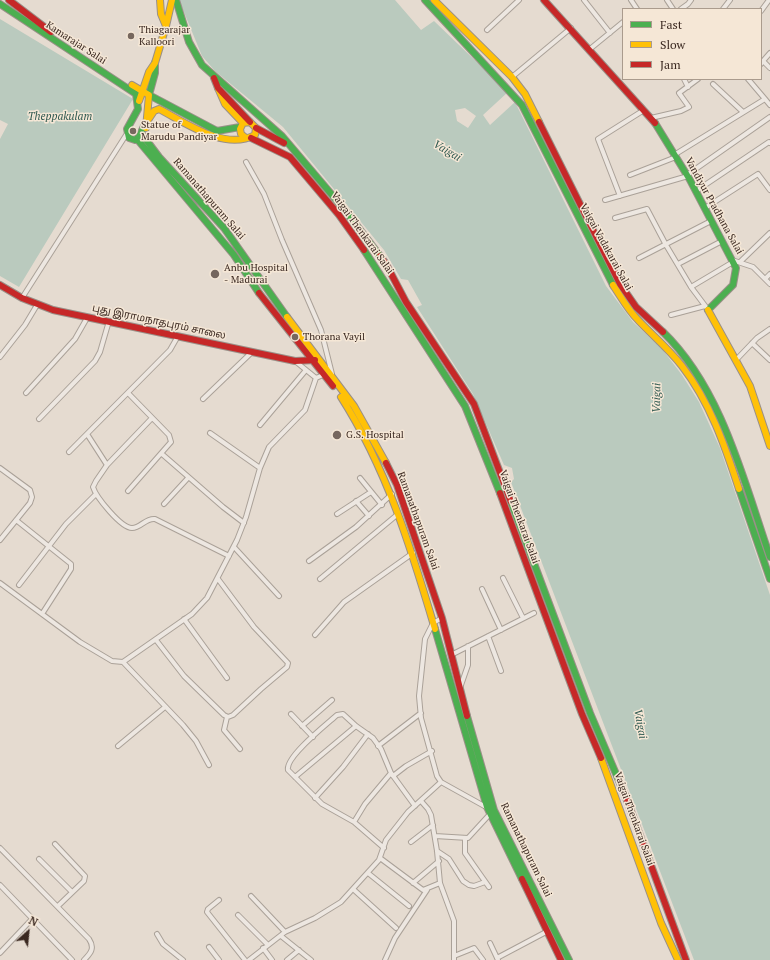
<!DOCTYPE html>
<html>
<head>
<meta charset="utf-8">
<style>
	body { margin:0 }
	#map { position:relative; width:770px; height:960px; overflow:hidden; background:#e5dbd0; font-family:"PT Serif",serif }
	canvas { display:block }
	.legend { position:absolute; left:622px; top:8px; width:140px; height:72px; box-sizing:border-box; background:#f5e7d6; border:1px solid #aa9b8d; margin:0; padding:5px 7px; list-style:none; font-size:12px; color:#3a2820 }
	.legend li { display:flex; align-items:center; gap:8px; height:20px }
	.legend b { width:20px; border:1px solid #aa9b8d }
	.north { position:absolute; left:8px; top:912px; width:40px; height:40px; -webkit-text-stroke:3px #f5e7d6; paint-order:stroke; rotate:27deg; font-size:11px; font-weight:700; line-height:16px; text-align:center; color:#3a2820 }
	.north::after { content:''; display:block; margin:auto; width:14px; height:18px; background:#3a2820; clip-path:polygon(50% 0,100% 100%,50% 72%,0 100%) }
</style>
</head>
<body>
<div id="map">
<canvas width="770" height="960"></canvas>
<ul class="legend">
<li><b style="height:5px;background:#4caf50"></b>Fast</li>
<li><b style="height:5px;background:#ffc107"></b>Slow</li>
<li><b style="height:5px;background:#c62828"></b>Jam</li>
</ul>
<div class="north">N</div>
</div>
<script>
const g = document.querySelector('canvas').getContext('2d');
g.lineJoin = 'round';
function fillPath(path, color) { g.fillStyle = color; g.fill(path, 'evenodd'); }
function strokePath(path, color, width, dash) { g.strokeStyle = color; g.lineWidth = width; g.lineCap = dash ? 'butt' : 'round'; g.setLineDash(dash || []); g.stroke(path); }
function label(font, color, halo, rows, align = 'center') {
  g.font = font + ' "PT Serif","Noto Sans Tamil",serif'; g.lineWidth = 3; g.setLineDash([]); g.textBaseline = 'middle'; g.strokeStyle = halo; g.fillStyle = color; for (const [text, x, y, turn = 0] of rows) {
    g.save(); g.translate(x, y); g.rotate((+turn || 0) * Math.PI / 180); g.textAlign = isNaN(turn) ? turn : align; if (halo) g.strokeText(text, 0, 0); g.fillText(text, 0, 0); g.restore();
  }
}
fillPath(new Path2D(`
	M179,0H395L421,30L434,21L508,92L483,115L490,125L515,102L606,286L633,322L662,349L682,375L699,402L720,448L770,595V960H694L511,482L514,479L512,468L504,465L473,394L417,307L422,305L408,280L401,279L384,250L283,127L215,71L202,56ZM465,108L476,116L468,128L457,121L455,110Z
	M0,19L133,99L19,287L0,276V139L8,124L0,120Z`), '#bacabe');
const street = new Path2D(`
	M584,0L610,33
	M631,0L637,9
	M667,0L673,9
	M681,9L688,4L691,0
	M723,9L730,0
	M761,11L769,0
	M487,30L519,0
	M590,49L623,22
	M763,61L770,53
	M761,64L763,61L770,68
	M512,77L571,28
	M684,79L688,87
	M748,79L765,99
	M713,84L743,112
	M651,118L681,111L689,107L679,93L698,79
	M674,155L765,99L770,105
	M246,162L264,194L282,240L321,330L332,374
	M630,175L676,157
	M687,175L770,117
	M696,191L769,142L770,143
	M620,196L598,139L644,110
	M605,200L688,176
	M705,208L758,174L770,190
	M615,218L647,209L666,245L691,287L733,262
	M639,258L711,221
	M732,260L753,267L770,284
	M740,262L770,233
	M678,264L722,241
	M765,279L770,274
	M691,287L706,307
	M22,298L126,135
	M671,315L705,306
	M752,343L770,360
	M0,357L25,325L37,305
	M736,360L757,338L770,329
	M295,361L316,378
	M26,393L75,339L87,318
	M203,399L252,352
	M152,418L107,465L96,481L93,487C96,497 121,528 132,528C141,528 145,518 155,519L229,556
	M39,419L95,361L100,352L109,321
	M260,425L306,370
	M210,433L260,468
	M87,434L107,465
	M69,452L170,350L178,336
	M162,454L223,507L244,523
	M0,468L30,490L32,497L30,503L0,540
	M360,478L382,505
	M128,491L171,442L169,435L128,393
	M356,501L369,516
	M164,504L188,478
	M337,514L371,492
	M16,520L71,564V569L42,614
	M234,547L279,596
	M309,561L356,527L392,494
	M503,578L523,618
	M320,579L398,514
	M0,583L80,642L112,661L123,662L192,614L207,598L237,540L246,517L260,468L269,447L305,410L316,378L323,375
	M19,585L66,524L96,494
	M482,589L501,630
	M442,618L433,623L425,639L419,696L421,718L437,776L441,782L486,807
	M184,619L227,678
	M315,635L344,602L413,553
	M488,636L501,671
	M156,640L184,676L224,715L228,717L233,715L261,689L287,667L288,663L254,627L218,579
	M451,655L534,613
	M123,662L183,725L196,741L209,765
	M460,688L468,665V646
	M291,714L313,737
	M227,717L224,730L240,749
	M302,726L332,700
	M118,746L165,707
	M378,746L421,713
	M393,776L406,766L432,751
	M295,777L356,726
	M315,798L343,767L368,734
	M421,801L428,809L431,815L437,851L440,883L454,921V960
	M354,822L365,804L391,773
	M435,836L468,838L490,814
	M465,838V853L489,887
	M411,842L433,825
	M55,844L85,876L84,881L58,906
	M0,848L89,939C95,948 91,953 84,960
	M384,848L354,822L322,804L288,770C285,757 327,724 337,715L343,714L356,726L373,738L381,749L391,773L415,806
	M437,851L449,859L463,881L469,885L474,886L485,882
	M380,858L423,890L440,883
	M39,859L72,892
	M368,873L409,906
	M413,883L439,861
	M0,885L72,960
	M353,889L396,928
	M251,896L285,932
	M219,900L208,909L207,912L245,960
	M238,915L268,945
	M157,934L163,944L183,960
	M281,936L311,960
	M490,943L498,960
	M209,947L219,960
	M263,948L272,960
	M0,953L32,919
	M454,956L474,948L483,960
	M497,958L546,932
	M249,960L285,932L315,918L341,902L379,860L386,840L408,812L441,782
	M287,960L299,950
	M385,960L395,938L427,890`);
const fast = new Path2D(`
	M176,0L189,42L202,65L282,136L344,209L380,256
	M425,0L522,105L613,285
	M0,4L136,94L138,109L127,129L129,138L135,140L139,137L145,124
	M155,63V73L149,95L217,131L240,127
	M655,123L690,180L736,268L733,285L708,310
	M141,133L159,157L224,228L287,317
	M137,139L234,255L259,293
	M364,250L465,406L500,493
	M663,332C722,389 744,482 770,557
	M739,489L770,579
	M511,502L590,713L625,795
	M435,629L487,807L522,879
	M467,716L494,810L569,960`);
const slow = new Path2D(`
	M434,0L512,77L525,94L539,122
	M166,26L172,0
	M132,85L149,95L146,128
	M218,88L225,104L243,123
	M139,101L149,72L155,63L166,26L161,14L160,0
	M146,123L154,111L159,109C186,123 224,151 255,135L256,128L250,122L243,123L240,129L241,134L246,138
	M613,285C621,297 628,310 638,320C652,335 669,349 682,366C710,402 725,446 739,489
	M708,310L750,386L770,446
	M287,317L354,406L386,463
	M341,397C387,469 411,548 435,629
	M601,758L661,923L678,960`);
const jam = new Path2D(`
	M9,0L51,32
	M544,0L655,123
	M214,78L218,88L250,122
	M539,122L620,284L636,307L663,332
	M256,128L284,143
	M251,138L290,157L339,215L364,250
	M380,256L386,264L406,302L474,404L511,502
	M0,285L22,298L53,310L295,361L315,360
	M259,293L333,386
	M386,463L397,485L442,618L467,716
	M500,493L582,714L601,758
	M625,795L686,960
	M522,879L561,960`);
strokePath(street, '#aaa198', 6);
strokePath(fast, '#9a9088', 8);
strokePath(slow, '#9a9088', 8);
strokePath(jam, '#9a9088', 8);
strokePath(street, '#ede7e1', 4);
strokePath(fast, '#4caf50', 6);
strokePath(slow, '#ffc107', 6);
strokePath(jam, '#c62828', 6);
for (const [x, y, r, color] of [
	[131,36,4,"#76675e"],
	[133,131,4,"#76675e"],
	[215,274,5,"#76675e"],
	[295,337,4,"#76675e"],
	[337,435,5,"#76675e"]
]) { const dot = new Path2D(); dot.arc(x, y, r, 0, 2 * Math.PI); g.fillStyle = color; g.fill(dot); strokePath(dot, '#f5e7d6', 1.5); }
label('10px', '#3a2820', '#f5e7d6', [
	["Thiagarajar",139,30],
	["Kalloori",139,42],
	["Statue of",141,125],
	["Marudu Pandiyar",141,137],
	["Anbu Hospital",224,268],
	["- Madurai",224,280],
	["Thorana Vayil",303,337],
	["G.S. Hospital",346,435]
], 'left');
label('10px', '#3a2820', '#f5e7d6', [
	["Kamarajar Salai",76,43,33],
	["Ramanathapuram Salai",209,199,49],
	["Vandiyur Pradhana Salai",714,206,61],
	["Vaigai Thenkarai Salai",362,233,54],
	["Vaigai Vadakarai Salai",606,247,61],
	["புது இராமநாதபுரம் சாலை",159,322,12],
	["Vaigai Thenkarai Salai",519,517,70],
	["Ramanathapuram Salai",418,521,70],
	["Vaigai Thenkarai Salai",634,819,70],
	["Ramanathapuram Salai",526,850,64]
]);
label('italic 11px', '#2f5950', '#f5e7d6', [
	["Theppakulam",60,117],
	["Vaigai",447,151,31],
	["Vaigai",657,398,-89],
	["Vaigai",640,724,80]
]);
</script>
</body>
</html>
